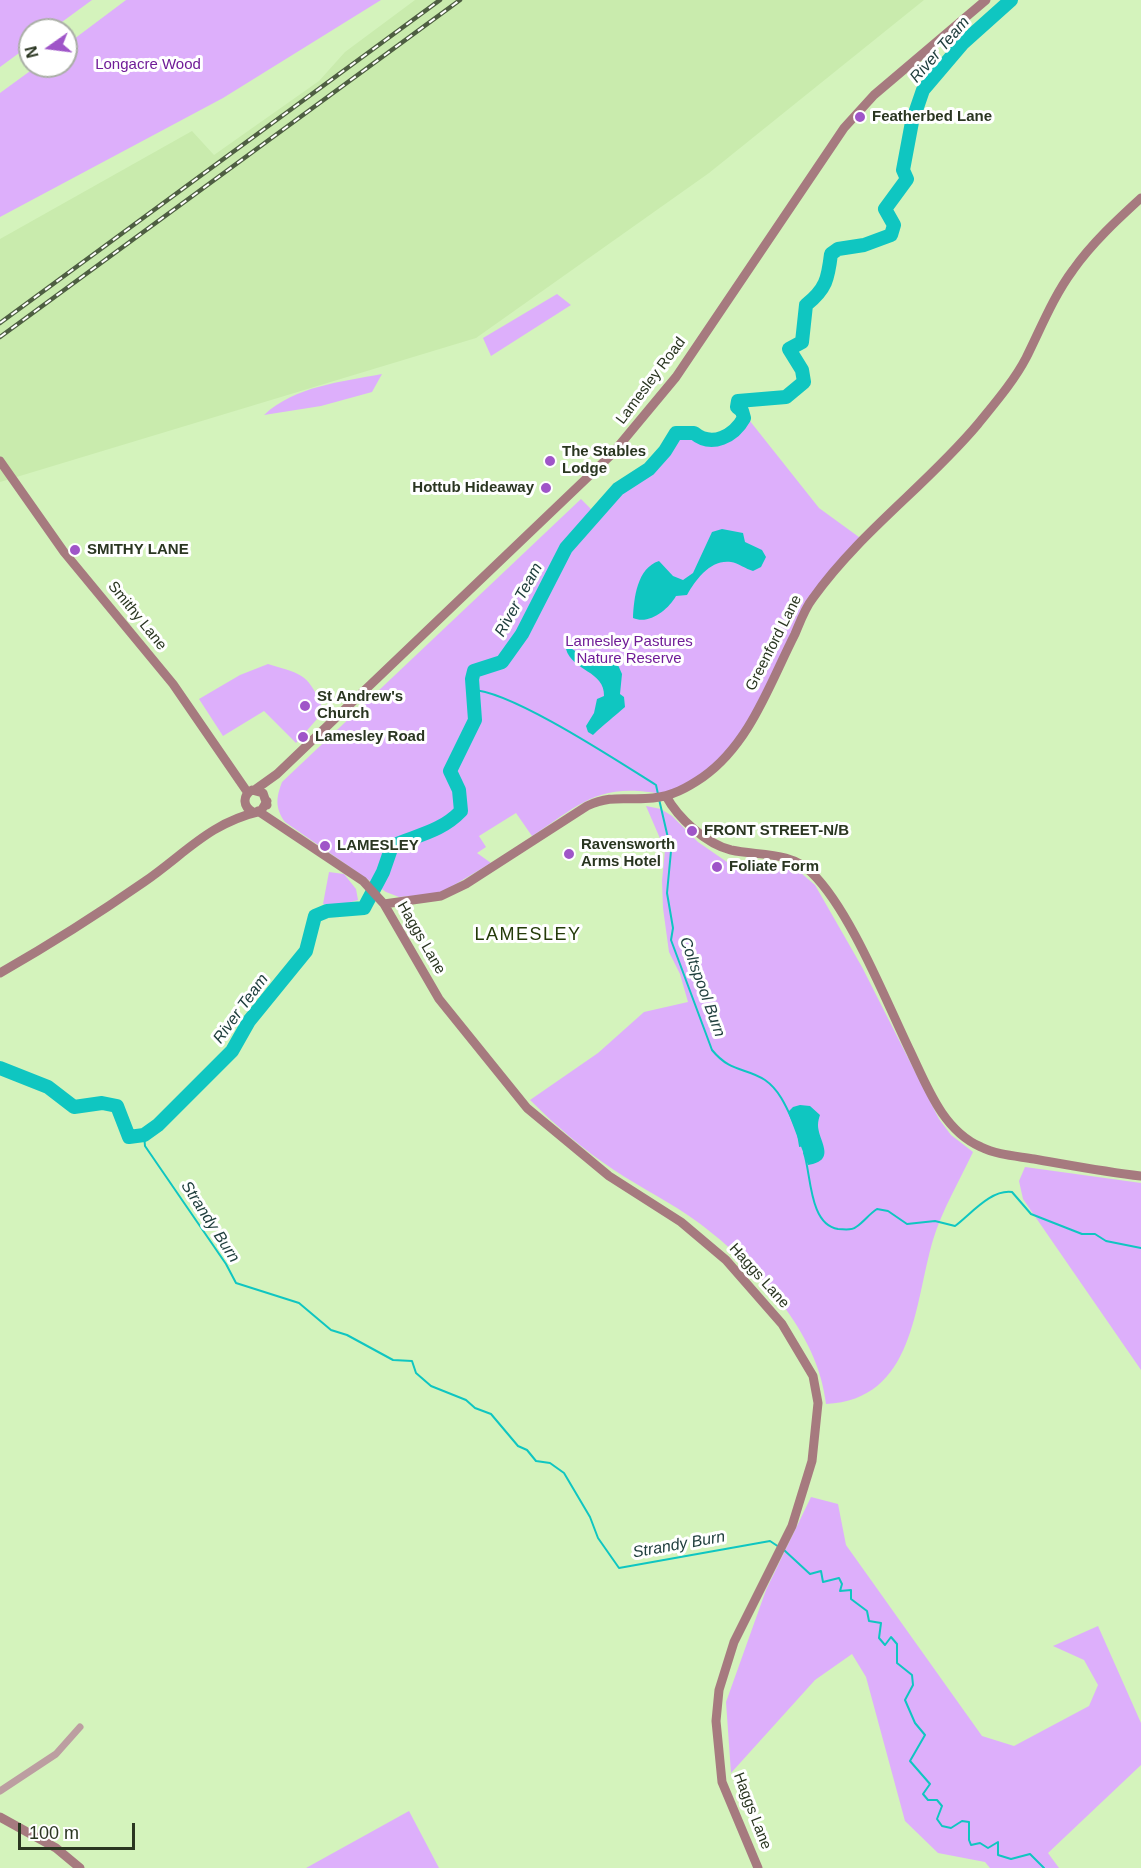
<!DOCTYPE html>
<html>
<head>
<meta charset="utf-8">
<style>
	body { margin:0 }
	#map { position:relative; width:1141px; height:1868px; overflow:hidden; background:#d4f3bc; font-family:Arial,sans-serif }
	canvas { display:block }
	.north { position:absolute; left:18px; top:18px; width:60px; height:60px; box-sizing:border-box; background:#fff; border:2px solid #aaafa6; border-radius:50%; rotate:256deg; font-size:16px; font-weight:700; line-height:24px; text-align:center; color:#2a3621 }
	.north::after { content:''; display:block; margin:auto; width:21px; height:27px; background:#9f55c8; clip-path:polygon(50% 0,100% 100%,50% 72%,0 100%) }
	.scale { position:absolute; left:18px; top:1823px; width:117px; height:27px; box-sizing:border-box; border:3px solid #2a3621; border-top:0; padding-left:8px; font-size:18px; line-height:21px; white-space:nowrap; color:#2a3621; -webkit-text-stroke:4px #fff; paint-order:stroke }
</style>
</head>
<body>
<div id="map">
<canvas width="1141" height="1868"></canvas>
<div class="north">N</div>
<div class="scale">100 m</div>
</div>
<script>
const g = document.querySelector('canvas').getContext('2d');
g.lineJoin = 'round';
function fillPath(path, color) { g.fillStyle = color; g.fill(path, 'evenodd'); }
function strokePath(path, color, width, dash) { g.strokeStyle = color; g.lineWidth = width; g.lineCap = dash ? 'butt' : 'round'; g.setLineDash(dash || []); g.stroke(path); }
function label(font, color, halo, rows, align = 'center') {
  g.font = font + ' Arial,sans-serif'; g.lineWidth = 6; g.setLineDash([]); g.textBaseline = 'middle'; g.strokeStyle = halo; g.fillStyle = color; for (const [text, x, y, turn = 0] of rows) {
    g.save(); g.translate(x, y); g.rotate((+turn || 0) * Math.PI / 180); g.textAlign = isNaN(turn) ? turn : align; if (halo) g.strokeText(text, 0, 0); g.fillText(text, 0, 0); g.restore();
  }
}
fillPath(new Path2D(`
	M415,0H924L709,173L476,338L0,482V239L192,131L214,155L319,81L345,52Z`), '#c9ebad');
fillPath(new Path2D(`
	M0,0H92L51,30H30V45L0,67Z
	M126,0H381L223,98L0,217V93L37,66H66V45Z
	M557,294L571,305L491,356L483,338Z
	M382,374L372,392L321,406L264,415C295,386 341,382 382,374Z
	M742,411L819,508L863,540L811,600L750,724L719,763L666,796C656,792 649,792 638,791C590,788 569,813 532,836L516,813L479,836L486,847L477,853L491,863L439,894L399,897L386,892L285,822C275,808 276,798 282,782L581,499L596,514L618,489L649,469L665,451L676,433C681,433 690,432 695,434C712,442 716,445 733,431C740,424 744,420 742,411Z
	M268,664C305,675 308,674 324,711L296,743L264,711L223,736L199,699L240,675Z
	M646,806L661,809L672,816L698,842L727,862L773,863L801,873L815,885L862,967L939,1119L951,1135L973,1152C960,1180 942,1210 933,1240C914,1304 915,1400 826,1404C818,1331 755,1265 699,1223C672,1203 641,1188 614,1170C584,1150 555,1125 530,1100L598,1053L644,1012L688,1002L680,974L669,952L663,908L662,881L665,850Z
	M329,872L344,874L356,889L358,900L338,906L323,904Z
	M1025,1167L1141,1183V1370L1023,1199L1019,1181Z
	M811,1497L838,1504L846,1545L982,1736L1014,1746L1089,1706L1098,1685L1084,1660L1053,1646L1098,1626L1141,1723V1765L1048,1853L1059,1868H990L985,1862L938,1853L905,1821L866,1677L852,1654L815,1680L731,1773L726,1702L766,1590Z
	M409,1811L439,1868H306Z`), '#ddaffb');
fillPath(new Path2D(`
	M722,529L743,533L745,542L762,550L766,557L761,567L753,571C746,569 738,563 731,562C711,559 696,579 687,595L676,596C668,610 649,625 633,618C634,598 637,568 659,561L673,576L683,580L693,573L712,532Z
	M569,647L586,658L618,665L622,674L620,694L624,697L625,707C614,717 604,724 593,735L588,732L586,726L594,713L597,699L604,696C605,671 572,671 566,649Z
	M800,1105L810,1106L820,1115C819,1118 818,1121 818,1125C818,1141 838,1160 808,1165L788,1112L793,1107Z`), '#0fc6c1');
strokePath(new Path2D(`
	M472,690C510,690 619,762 656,785L658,794
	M659,799L671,851L667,893L673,928L671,940L712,1050C731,1073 745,1067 765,1080C781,1091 788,1111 796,1128
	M798,1134L800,1146
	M144,1135L145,1146L226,1264L236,1283L299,1303L331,1330L347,1335L393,1360L412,1361L416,1373L431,1386L466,1400L475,1408L491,1414L518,1446L527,1450L536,1461L550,1463L564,1473L590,1517L598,1538L619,1568L770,1541L779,1547
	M804,1153C811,1173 809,1225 838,1229C844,1229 851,1231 856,1227C864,1222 869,1214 877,1209L888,1211L907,1224L935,1221L955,1226C971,1214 991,1189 1012,1192L1031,1214L1082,1234H1095L1106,1241L1141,1248
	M784,1550L810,1574L821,1571L823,1582L839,1578L842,1584L840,1591L851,1590V1599L867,1611L869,1621L881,1623L879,1638L885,1645L891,1637L897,1644V1663L912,1675L913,1685L905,1700L915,1723L925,1735L910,1761L930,1784L923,1794L928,1800H937L942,1806L937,1819L942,1826L951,1828L962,1821L969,1822V1840L971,1845L980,1843L988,1848L998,1842V1855L1011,1859L1030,1854L1044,1868`), '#0fc6c1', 2);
strokePath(new Path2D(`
	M0,1068L48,1087L74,1107L102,1103L117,1106L129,1137L144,1135L158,1125L232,1051L249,1021L306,951L315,916L327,911L364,908L383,872L392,846C417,835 441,832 461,811L459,790L450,771L475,720L472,679L474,671L502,662L522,634L566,548L618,489L649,469L665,451L676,433H694C712,448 734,436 744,418L742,411L737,407L738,401L786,397L804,382L802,370L789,349L802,342L806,305C826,289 828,279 831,254L838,249L864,245L891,235L894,225L885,209L907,179L903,170L912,122L923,90L963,43L1011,0`), '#0fc6c1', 14);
strokePath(new Path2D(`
	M0,1791L56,1754L80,1727`), '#bc9ea1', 7);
strokePath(new Path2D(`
	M0,461L64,552L173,684L248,793
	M256,789L277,774L612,454L676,377L844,128L874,95L986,0
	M666,796C678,818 706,844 731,850C759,856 790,851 812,873C851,911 887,1004 912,1055C928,1089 944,1131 981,1147C997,1155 1016,1156 1034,1159C1069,1165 1105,1172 1141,1176
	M258,811L363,881L384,904L439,999L527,1108L609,1176L681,1222L726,1260L782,1324L813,1376L818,1403L812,1461L792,1526L734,1642L719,1690L716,1721L722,1782L758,1868
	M253,812C243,807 242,796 252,790L263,793L267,805
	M384,904L441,896L466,884L587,806C613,794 627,801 653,798C672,796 687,788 703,777C750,744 770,683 795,634C800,622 805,608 813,598C860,532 927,485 978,424C995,403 1014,381 1026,358C1041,328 1053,297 1073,270C1092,243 1117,220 1141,198
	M0,973C49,945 98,914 144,882C186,853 209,823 261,811L267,801
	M0,1817L56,1848L80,1868`), '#a67a7f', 9);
const rail = new Path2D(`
	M0,323L440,0
	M0,337L460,0`);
strokePath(rail, '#4e5e42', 4.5);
strokePath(rail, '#fff', 2, [7]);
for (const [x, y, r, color] of [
	[860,117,6,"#9f55c8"],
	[550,461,6,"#9f55c8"],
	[546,488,6,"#9f55c8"],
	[75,550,6,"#9f55c8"],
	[305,706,6,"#9f55c8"],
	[303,737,6,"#9f55c8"],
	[692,831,6,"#9f55c8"],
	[325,846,6,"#9f55c8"],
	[569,854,6,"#9f55c8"],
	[717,867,6,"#9f55c8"]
]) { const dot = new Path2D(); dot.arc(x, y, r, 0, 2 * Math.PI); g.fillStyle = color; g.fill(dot); strokePath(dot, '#fff', 2); }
label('15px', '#701c97', '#fff', [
	["Longacre Wood",148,65],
	["Lamesley Pastures",629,642],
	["Nature Reserve",629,659]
]);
label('bold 15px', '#2a3621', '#fff', [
	["Featherbed Lane",872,117],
	["The Stables",562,452],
	["Lodge",562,469],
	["Hottub Hideaway",534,488,"right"],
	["SMITHY LANE",87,550],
	["St Andrew's",317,697],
	["Church",317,714],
	["Lamesley Road",315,737],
	["FRONT STREET-N/B",704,831],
	["Ravensworth",581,845],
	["Arms Hotel",581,862],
	["LAMESLEY",337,846],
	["Foliate Form",729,867]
], 'left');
label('15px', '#2a3621', '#fff', [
	["Lamesley Road",651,381,-53],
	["Smithy Lane",137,616,51],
	["Greenford Lane",774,643,-63],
	["Haggs Lane",421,938,60],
	["Haggs Lane",759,1276,48],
	["Haggs Lane",752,1811,69]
]);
label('italic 16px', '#203f3e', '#fff', [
	["River Team",940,50,-49],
	["River Team",519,600,-61],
	["Coltspool Burn",702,987,70],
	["River Team",241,1009,-54],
	["Strandy Burn",210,1222,57],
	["Strandy Burn",679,1545,-10]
]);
g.letterSpacing = '1.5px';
label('18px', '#243b09', '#fff', [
	["LAMESLEY",528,935]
]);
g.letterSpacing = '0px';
</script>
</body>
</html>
